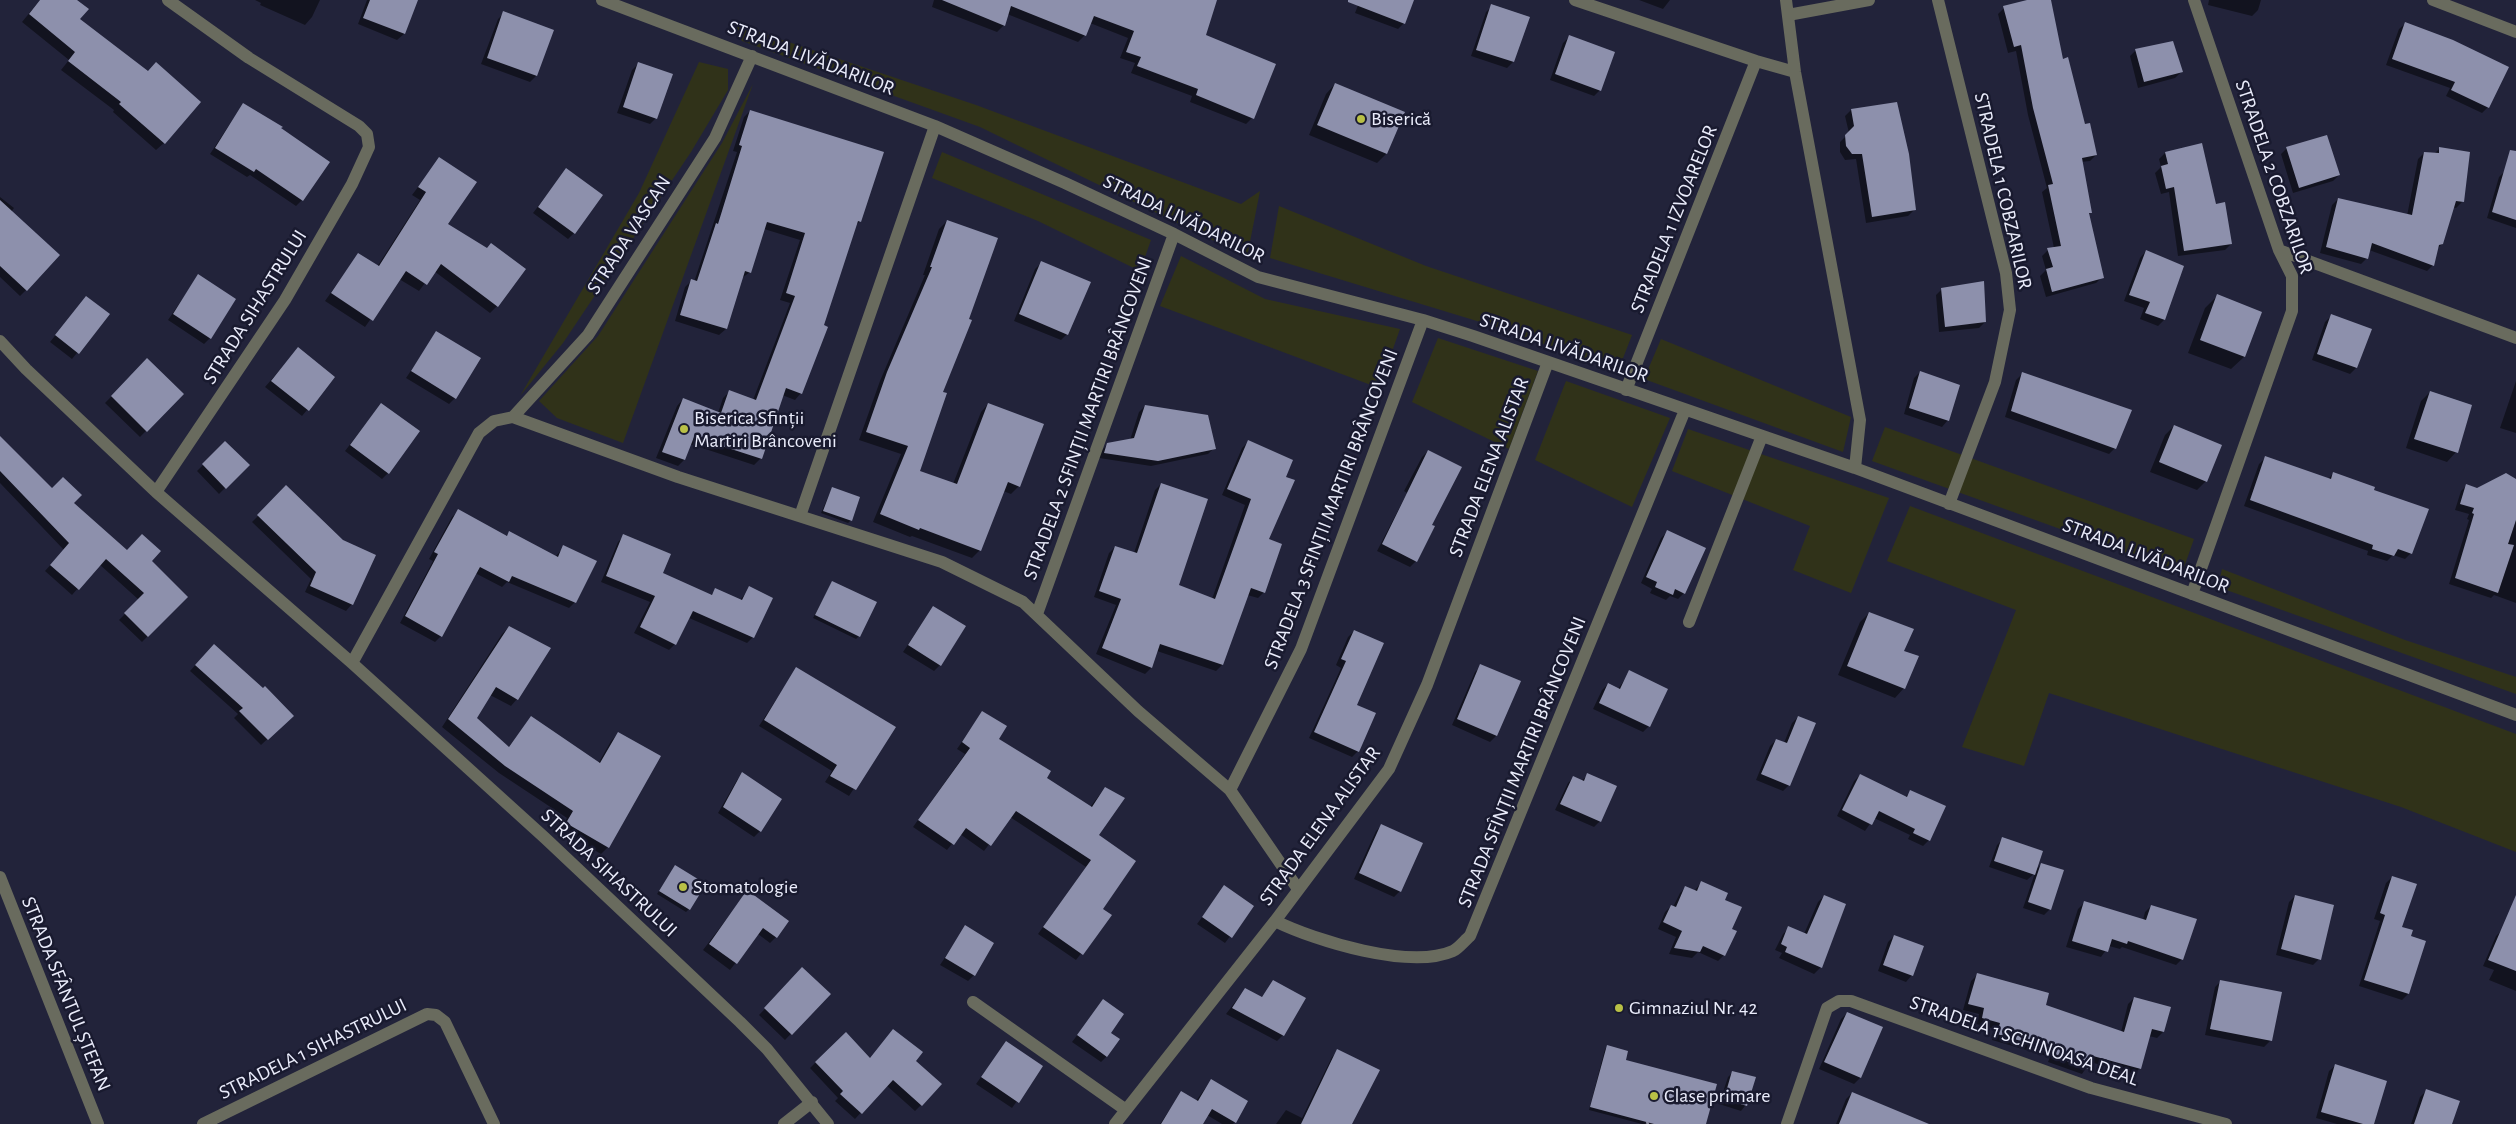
<!DOCTYPE html>
<html>
<head>
<meta charset="utf-8">
<style>
	body { margin:0 }
	canvas { display:block; background:#22233a }
</style>
</head>
<body>
<canvas width="2516" height="1124"></canvas>
<script>
const g = document.querySelector('canvas').getContext('2d');
g.lineJoin = 'round';
function fillPath(path, color) { g.fillStyle = color; g.fill(path, 'evenodd'); }
function strokePath(path, color, width, dash) { g.strokeStyle = color; g.lineWidth = width; g.lineCap = dash ? 'butt' : 'round'; g.setLineDash(dash || []); g.stroke(path); }
function label(font, color, halo, rows, align = 'center') {
  g.font = font + ' "Alegreya Sans",sans-serif'; g.lineWidth = 5; g.setLineDash([]); g.textBaseline = 'middle'; g.strokeStyle = halo; g.fillStyle = color; for (const [text, x, y, turn = 0] of rows) {
    g.save(); g.translate(x, y); g.rotate((+turn || 0) * Math.PI / 180); g.textAlign = isNaN(turn) ? turn : align; if (halo) g.strokeText(text, 0, 0); g.fillText(text, 0, 0); g.restore();
  }
}
fillPath(new Path2D(`
	M729,22L976,105L1241,204L1260,191L1247,257L980,127L742,41Z
	M699,62L728,69V90L691,152L563,343L520,396L639,193Z
	M753,84L623,443L557,418L539,401L598,336L722,143Z
	M942,152L1151,240L1140,271L1038,221L932,178Z
	M1279,206L1426,266L1632,335L1618,371L1490,325L1270,258Z
	M1181,256L1265,299L1400,329L1379,388L1160,306Z
	M1438,338L1538,371L1509,449L1412,402Z
	M1661,339L1851,417L1843,452L1644,379Z
	M1566,381L1670,418L1632,507L1535,460Z
	M1885,427L2194,539L2182,573L1872,461Z
	M1688,429L1889,498L1851,593L1793,570L1810,526L1672,471Z
	M1910,506L2516,734V852L2401,807L2049,693L2024,766L1962,747L2016,610L1887,561Z
	M2222,569L2405,640L2516,677V694L2218,587Z`), '#303219');
fillPath(new Path2D(`
	M40,0H75L79,20L164,143L156,150L113,112L114,110L61,70L69,60L22,22Z
	M255,0H320L312,17L305,25L260,5L261,3Z
	M367,0H417L404,34L397,40L358,24Z
	M934,0H1216L1204,36L1252,118L1246,124L1190,102L1192,96L1131,73L1135,63L1120,58L1128,38L1090,23L1085,35L1078,42L1007,14L1004,25L997,32L932,7Z
	M1360,0H1412L1404,23L1398,29L1355,13Z
	M1639,0H1670L1663,9Z
	M2032,0H2049L2062,60L2096,155L2090,161L2081,162L2091,212L2088,215L2102,277L2096,283L2046,297L2040,276L2046,270L2042,256L2048,250L2054,248L2042,192L2047,188L2028,115L2016,51L2008,53L1998,14L2004,8Z
	M2209,0H2261L2258,10L2252,16L2208,5Z
	M1492,6L1513,62L1507,68L1471,56L1486,12Z
	M504,13L552,30L536,76L530,82L481,64L498,19Z
	M2406,23L2488,107L2482,113L2446,96L2450,88L2386,65L2399,29Z
	M1569,37L1600,90L1594,96L1550,80L1563,43Z
	M2136,50L2181,72L2175,78L2138,88L2130,56Z
	M638,64L656,118L650,124L617,113L632,70Z
	M1335,84L1403,113L1386,154L1377,163L1309,135L1326,94Z
	M1896,103L1914,210L1908,216L1866,223L1856,159L1845,160L1840,152V142L1849,133L1845,116L1851,110Z
	M243,104L280,129L302,200L296,206L250,175L247,177L210,154Z
	M750,111L860,221L855,226L801,393L795,400L782,395L761,458L754,465L690,444L684,460L678,466L656,458L677,406L683,399L718,413L723,398L729,392L753,400L790,303L780,300L800,240L764,229L750,272L742,278L726,329L719,335L675,321L685,287L691,281L694,282L737,152L733,151L744,117Z
	M2287,148L2339,175L2333,181L2293,193L2281,154Z
	M2440,148L2462,202L2456,208L2453,207L2442,244L2437,249L2433,265L2427,271L2369,250L2367,258L2361,264L2320,253L2332,205L2338,199L2407,216L2418,159L2424,153L2434,154Z
	M2165,153L2215,205L2231,244L2225,250L2178,256L2169,192L2161,194L2155,173L2161,167L2159,159Z
	M440,158L446,224L497,306L490,313L434,271L419,291L399,279L365,327L325,301L358,254L377,267L420,200L412,195Z
	M566,170L574,233L568,239L533,213Z
	M2505,171L2516,175V228L2487,218L2499,177Z
	M0,197L14,208L11,212L26,290L20,296L0,277Z
	M947,221L941,392L918,471L953,484L981,412L988,404L1019,486L1011,494L1003,491L980,550L972,558L912,536L910,537L873,522L901,454L859,440L880,381L925,275H923L939,229Z
	M2146,251L2183,266L2164,320L2158,326L2140,319L2144,308L2124,301L2140,258Z
	M1041,263L1067,334L1061,340L1014,321L1035,269Z
	M198,276L210,338L204,344L168,320Z
	M1942,289L1985,322L1979,328L1939,332L1936,295Z
	M2217,296L2260,312L2244,357L2231,369L2188,353L2205,308Z
	M86,297L108,315L72,359L50,342Z
	M2331,316L2356,368L2350,374L2312,360L2325,322Z
	M436,333L455,398L449,404L406,378Z
	M298,349L334,378L302,416L265,387Z
	M147,360L182,394L140,437L105,403Z
	M1920,372L1948,420L1942,427L1904,414L1914,378Z
	M2022,374L2115,448L2109,454L2005,417L2016,380Z
	M2516,381V433L2500,428Z
	M2430,392L2456,452L2447,462L2406,448L2421,401Z
	M381,404L388,473L382,479L345,451Z
	M1145,406L1214,448L1208,454L1151,466L1099,458L1101,451L1108,444L1130,440L1139,412Z
	M2174,426L2206,481L2197,490L2150,472L2165,435Z
	M0,441L52,490L127,551L150,562L186,597L142,642L119,620L139,600L99,564L72,595L45,571L64,550L0,483Z
	M1248,442L1285,477L1268,539L1264,592L1258,598L1247,595L1222,665L1216,671L1157,651L1151,668L1145,674L1096,654L1116,605L1094,597L1109,553L1115,547L1134,553L1155,490L1161,484L1177,586L1212,599L1245,505L1222,495L1242,448Z
	M225,443L248,465L219,494L197,471Z
	M1428,451L1430,525L1433,527L1416,561L1410,567L1377,551L1407,493L1404,491L1422,457Z
	M2265,458L2328,479L2333,474L2372,491L2411,553L2405,559L2393,555L2387,561L2367,555L2368,551L2244,506L2259,464Z
	M2516,480V603L2494,595L2491,598L2449,584L2469,520L2467,519L2469,514L2455,510L2461,491L2467,485L2477,489Z
	M287,487L319,531L352,604L346,611L305,592L311,579L252,522Z
	M832,488L851,520L848,523L821,513Z
	M458,511L505,537L509,533L555,557L564,547L575,602L569,608L507,582L502,587L475,573L441,636L435,642L400,623L433,561L429,559L452,517Z
	M1667,532L1684,593L1678,599L1670,596L1666,600L1650,593L1652,589L1641,583L1661,538Z
	M624,536L662,574L710,596L716,590L740,600L750,588L753,637L747,643L689,618L675,644L669,650L634,633L650,602L601,582L618,542Z
	M832,582L859,636L856,639L813,618Z
	M933,607L940,665L934,671L903,652Z
	M1869,613L1903,651L1904,688L1895,698L1838,675L1860,622Z
	M509,627L517,699L511,706L490,695L475,718L508,748L531,717L598,764L611,741L618,734L608,847L601,854L560,830L567,818L499,773L442,727L502,634Z
	M1354,631L1358,751L1352,757L1309,738L1341,668L1336,665L1348,637Z
	M208,651L292,716L261,745L234,718L238,714L190,671Z
	M1481,666L1496,736L1490,742L1452,725L1475,672Z
	M796,669L894,728L849,796L825,782L832,771L759,726Z
	M1630,672L1649,726L1643,732L1593,709L1602,690L1608,684L1618,689Z
	M982,712L997,739L1045,778L1090,807L1105,788L1097,835L1101,909L1111,915L1076,960L1038,934L1086,867L1010,817L984,851L960,834L947,850L913,827L965,754L957,749Z
	M1798,717L1789,785L1783,791L1756,780L1770,746L1776,740L1784,743L1792,723Z
	M743,774L760,831L754,837L718,813L737,780Z
	M1588,775L1600,821L1594,827L1555,810L1568,783L1574,777L1581,781Z
	M1860,775L1905,797L1911,792L1929,840L1923,846L1908,839L1910,835L1874,818L1865,831L1837,816L1854,781Z
	M1382,825L1400,891L1394,897L1354,879L1376,831Z
	M2003,839L2034,871L2042,864L2050,909L2044,915L2023,908L2035,873L2027,880L1989,867L1997,845Z
	M675,866L689,909L686,912L657,894Z
	M2392,877L2408,994L2402,1000L2359,986L2380,921L2374,919L2386,883Z
	M1701,883L1723,900L1731,930L1724,955L1718,961L1698,952L1692,958L1669,954L1676,937L1658,929L1665,912L1671,906L1673,907L1680,893L1686,887L1694,891Z
	M1225,886L1253,906L1225,943L1197,924Z
	M747,892L776,937L770,943L758,934L730,970L703,950Z
	M1824,896L1845,905L1820,968L1814,974L1779,958L1782,953L1775,950L1783,934L1789,928L1804,934L1818,902Z
	M2295,896L2319,959L2313,965L2276,955L2289,902Z
	M2084,903L2143,920L2145,912L2151,906L2182,959L2176,965L2122,947L2120,949L2109,946L2101,957L2066,947L2078,909Z
	M965,927L974,975L968,981L940,965Z
	M2516,929V991L2489,980L2494,970L2483,966L2496,936L2502,930Z
	M1894,936L1912,975L1906,982L1878,971L1888,942Z
	M803,969L829,994L785,1040L759,1015Z
	M1977,975L2044,1006L2121,1032L2128,1004L2134,998L2163,1032L2157,1038L2149,1036L2140,1068L2134,1074L2090,1062L2082,1074L2048,1062L2050,1057L1992,1040L1995,1029L1976,1024L1979,1014L1963,1010L1971,981Z
	M2221,981L2280,993L2270,1041L2264,1047L2205,1035L2215,987Z
	M1273,982L1283,1035L1277,1041L1226,1014L1245,989L1261,998Z
	M1103,1001L1109,1033L1107,1056L1101,1062L1072,1042Z
	M1847,1013L1881,1027L1860,1078L1854,1084L1819,1069L1841,1019Z
	M1006,1042L1042,1066L1012,1108L976,1084Z
	M1608,1047L1624,1061L1705,1124H1642L1589,1110L1605,1049Z
	M1338,1051L1325,1124H1276L1286,1110L1302,1118L1332,1057Z
	M870,1059L914,1061L921,1105L915,1111L886,1085L855,1119L835,1101L838,1098L810,1068L816,1062Z
	M2336,1065L2373,1124H2337L2316,1118L2329,1071Z
	M1733,1072L1754,1078L1745,1106L1741,1111L1719,1104L1728,1077Z
	M1211,1080L1235,1122L1233,1124H1222L1207,1115L1202,1124H1160L1181,1093L1196,1101Z
	M2426,1091L2451,1124H2411L2420,1097Z
	M1852,1093L1887,1124H1836L1846,1099Z`), '#0007');
fillPath(new Path2D(`
	M40,0H77L89,9L80,19L148,71L156,62L201,102L165,144L119,104L121,102L68,61L75,52L29,14Z
	M370,0H418L405,34L363,18Z
	M942,0H1217L1206,35L1276,64L1254,119L1196,95L1198,89L1137,66L1141,57L1126,52L1134,31L1094,16L1086,36L1011,6L1005,26Z
	M1348,0H1414L1405,24L1348,2Z
	M2027,0H2051L2063,59L2068,57L2085,124L2090,123L2097,155L2082,158L2092,213H2089L2104,278L2052,292L2046,269L2053,267L2047,248L2061,246L2048,185L2053,184L2033,108L2021,45L2014,47L2003,6Z
	M1491,4L1530,17L1514,62L1476,50Z
	M503,11L554,30L537,76L487,58Z
	M2405,22L2453,40L2509,67L2489,108L2451,90L2455,82L2392,59Z
	M1569,35L1615,52L1601,91L1555,74Z
	M2173,41L2183,72L2144,82L2135,49Z
	M638,62L673,74L657,119L623,107Z
	M1335,83L1405,112L1387,154L1317,125Z
	M1897,102L1909,154L1916,210L1872,217L1862,154H1852L1846,146L1845,135L1854,126L1851,109Z
	M243,103L283,127L281,128L330,162L303,201L256,169L254,172L215,148Z
	M750,110L884,152L861,222L858,221L824,325L828,327L802,394L786,388L762,459L694,437L685,460L662,452L683,398L721,413L729,390L756,400L795,296L786,293L805,233L767,222L751,273L745,271L727,329L680,315L691,279L697,281L716,223L718,224L742,146L739,145Z
	M2327,135L2340,175L2299,188L2286,147Z
	M2202,143L2216,204L2225,202L2232,244L2184,251L2174,187L2166,189L2161,166L2168,164L2165,152Z
	M2439,147L2470,152L2464,202L2456,201L2443,244L2439,245L2434,266L2372,243L2368,259L2326,247L2338,198L2412,215L2424,152L2439,153Z
	M2510,150L2516,151V220L2492,212Z
	M439,157L477,182L448,224L487,248L491,243L526,269L498,307L441,264L427,285L406,271L373,321L331,293L358,253L379,266L426,192L418,187Z
	M566,168L603,195L575,234L538,207Z
	M0,200L60,255L27,291L0,266Z
	M947,220L998,238L969,319L972,320L943,392L947,393L920,471L957,484L988,403L1044,424L1020,487L1008,482L981,551L920,528L919,530L880,514L908,446L866,432L887,372L932,267H930Z
	M2146,250L2184,266L2165,320L2145,313L2150,302L2129,295Z
	M1041,261L1091,282L1068,335L1019,314Z
	M198,274L236,299L211,339L173,314Z
	M1984,281L1986,322L1945,327L1941,288Z
	M2217,294L2262,312L2245,357L2200,340Z
	M86,296L110,314L79,354L55,335Z
	M2331,314L2372,329L2357,368L2317,354Z
	M436,331L481,358L456,399L411,371Z
	M298,347L335,377L309,411L271,381Z
	M147,358L184,394L147,432L111,396Z
	M1920,371L1960,385L1949,421L1909,408Z
	M2022,372L2132,410L2116,449L2011,411Z
	M2430,391L2472,405L2458,453L2414,439Z
	M381,403L420,431L389,474L350,445Z
	M1145,405L1208,415L1216,449L1158,461L1104,453L1107,443L1134,438Z
	M2174,425L2222,445L2207,482L2159,462Z
	M0,436L52,488L63,477L82,495L74,503L127,550L142,534L161,551L152,561L188,597L148,637L124,613L144,593L106,559L79,590L50,565L69,543L0,471Z
	M1248,440L1293,460L1286,477L1295,480L1269,539L1282,544L1265,593L1251,588L1223,665L1160,644L1152,668L1102,648L1121,599L1099,591L1115,546L1137,553L1161,483L1208,499L1179,585L1215,599L1251,499L1227,489Z
	M225,441L250,465L226,489L202,464Z
	M1428,450L1462,467L1432,525L1435,526L1417,562L1382,544Z
	M2265,456L2331,479L2333,472L2375,487L2374,490L2429,509L2412,554L2398,549L2394,556L2372,549L2373,545L2250,500Z
	M2506,473L2516,479V520L2508,544L2514,545L2498,593L2455,578L2474,514L2472,513L2474,508L2460,504L2466,484L2477,488Z
	M286,485L343,540L376,555L353,605L310,586L316,572L257,515Z
	M832,487L860,497L852,521L823,511Z
	M458,509L507,536L509,531L558,557L563,545L597,561L576,603L512,576L509,582L480,567L442,637L405,616L438,554L434,552Z
	M1667,530L1706,548L1685,594L1675,589L1673,595L1655,587L1657,582L1646,577Z
	M623,534L671,554L663,573L712,595L715,588L742,600L749,586L773,598L754,638L693,611L676,645L640,627L655,596L606,576Z
	M832,581L877,602L860,637L815,615Z
	M933,606L966,626L941,666L908,645Z
	M1869,612L1914,629L1904,651L1919,656L1905,689L1847,666Z
	M509,626L551,648L518,700L496,687L477,718L509,747L531,716L600,763L618,732L661,756L609,848L566,823L573,811L505,766L448,719Z
	M1354,630L1384,643L1357,705L1376,713L1359,752L1314,732L1346,661L1341,659Z
	M214,644L263,688L265,686L294,716L268,740L239,711L243,708L195,665Z
	M1480,664L1521,681L1497,736L1457,719Z
	M796,667L896,727L856,790L830,776L837,765L764,720Z
	M1629,670L1668,689L1650,727L1599,703L1608,683L1620,689Z
	M982,711L1007,726L999,739L1051,771L1047,778L1092,807L1105,787L1125,798L1099,835L1136,861L1103,909L1112,915L1083,955L1043,927L1091,860L1016,811L991,846L966,828L954,845L918,820L970,748L962,742Z
	M1798,716L1816,723L1790,786L1761,774L1776,739L1787,743Z
	M742,772L782,799L761,832L723,807Z
	M1587,773L1617,786L1601,822L1560,804L1573,776L1584,781Z
	M1860,774L1907,797L1910,790L1946,806L1930,841L1913,833L1915,829L1879,811L1872,825L1842,810Z
	M1381,824L1423,843L1401,892L1359,873Z
	M2002,837L2043,851L2035,875L1994,861Z
	M2041,863L2064,870L2051,910L2028,902Z
	M675,865L706,884L690,910L659,891Z
	M2392,876L2417,884L2402,927L2413,930L2411,936L2426,941L2409,994L2364,980L2385,915L2380,913Z
	M1701,881L1728,893L1725,900L1742,907L1732,929L1737,931L1725,956L1703,946L1700,952L1674,948L1682,931L1663,922L1671,905L1676,907L1685,886L1697,891Z
	M1224,885L1254,906L1232,938L1202,917Z
	M747,890L789,921L777,938L763,928L737,964L709,944Z
	M1824,895L1846,904L1822,968L1785,952L1787,947L1781,944L1788,926L1807,934Z
	M2295,895L2334,905L2321,960L2281,949Z
	M2516,895V971L2488,960Z
	M2084,901L2146,920L2151,905L2197,919L2183,960L2128,941L2127,944L2112,939L2108,952L2072,941Z
	M965,925L994,943L975,976L945,958Z
	M1894,935L1924,946L1913,976L1883,965Z
	M802,967L831,994L792,1035L764,1008Z
	M1977,973L2049,993L2046,1005L2124,1032L2134,997L2171,1007L2164,1032L2152,1029L2141,1069L2093,1056L2089,1069L2053,1056L2055,1051L1997,1034L2000,1023L1982,1018L1984,1008L1968,1004Z
	M1273,980L1306,998L1284,1036L1232,1008L1245,988L1262,997Z
	M2220,980L2282,992L2272,1041L2210,1029Z
	M1103,999L1124,1014L1111,1033L1120,1039L1107,1057L1077,1035Z
	M1847,1012L1883,1027L1861,1078L1824,1062Z
	M893,1029L923,1052L916,1061L942,1084L922,1106L893,1080L862,1114L840,1094L843,1091L815,1062L846,1032L870,1058Z
	M1006,1041L1043,1066L1019,1103L981,1077Z
	M1607,1045L1628,1051L1626,1060L1717,1084L1706,1124H1654L1590,1107Z
	M1337,1049L1380,1070L1352,1124H1301Z
	M2335,1064L2387,1081L2374,1124H2363L2321,1112Z
	M1732,1071L1756,1077L1747,1106L1724,1099Z
	M1211,1079L1248,1101L1236,1123L1212,1109L1203,1124H1161L1181,1091L1198,1101Z
	M2426,1089L2460,1101L2452,1124H2414Z
	M1852,1092L1929,1124H1839Z`), '#8d90ac');
strokePath(new Path2D(`
	M1647,1124L1648,1122`), '#8a8b9e', 3, [2.5, 2.5]);
strokePath(new Path2D(`
	M602,0L935,126L1065,183L1174,234L1258,277L1423,320L1473,336L1855,468L2516,715
	M1575,0L1756,61L1795,72
	M1786,0L1795,72L1860,420L1855,468
	M1938,0L2006,273L2010,310L1995,382L1949,504
	M2433,0L2516,32
	M1788,15L1869,0
	M2279,250L2516,338
	M0,341L26,369L156,492L352,663L545,838L740,1022L767,1049L828,1124
	M1626,390L1756,61
	M513,417L678,477L942,562L1023,602L1138,711L1230,790L1298,889
	M513,417L588,335L715,138L752,56
	M156,492L285,300L352,184L369,147L367,134L359,126L249,58L168,0
	M800,516L935,126
	M2192,594L2292,311V276L2279,250L2194,0
	M1037,614L1174,234
	M1689,622L1762,436
	M352,663L479,433L494,421L513,417
	M1230,790L1301,649L1423,320
	M0,877L98,1124
	M1275,921C1316,941 1410,970 1453,951C1459,948 1465,940 1470,936L1685,410
	M973,1002L1126,1110
	M203,1124L427,1014L436,1015L445,1022L494,1124
	M784,1124L812,1102
	M1115,1124L1275,921L1389,769L1427,685L1548,362
	M1787,1124L1827,1008L1839,1001H1851L2091,1088L2226,1124`), '#696b5e', 12);
for (const [x, y, r, color] of [
	[1361,119,5,"#b9c046"],
	[684,429,5,"#b9c046"],
	[683,887,5,"#b9c046"],
	[1619,1008,5,"#b9c046"],
	[1654,1096,5,"#b9c046"]
]) { const dot = new Path2D(); dot.arc(x, y, r, 0, 2 * Math.PI); g.fillStyle = color; g.fill(dot); strokePath(dot, '#191a2f', 2); }
label('20px', '#eaecfb', '#191a2f', [
	["STRADA LIVĂDARILOR",811,58,21],
	["STRADELA 2 COBZARILOR",2274,177,71],
	["STRADELA 1 COBZARILOR",2003,191,77],
	["STRADA LIVĂDARILOR",1184,219,26],
	["STRADELA 1 IZVOARELOR",1674,219,-68],
	["STRADA VASCAN",629,235,-57],
	["STRADA SIHASTRULUI",255,307,-58],
	["STRADA LIVĂDARILOR",1564,348,19],
	["STRADELA 2 SFINȚII MARTIRI BRÂNCOVENI",1088,418,-70],
	["STRADA ELENA ALISTAR",1489,467,-69],
	["STRADELA 3 SFINȚII MARTIRI BRÂNCOVENI",1331,509,-69],
	["STRADA LIVĂDARILOR",2146,556,21],
	["STRADA SFÎNȚII MARTIRI BRÂNCOVENI",1522,762,-68],
	["STRADA ELENA ALISTAR",1320,826,-54],
	["STRADA SIHASTRULUI",609,873,43],
	["STRADA SFÂNTUL ȘTEFAN",66,994,68],
	["STRADELA 1 SCHINOASA DEAL",2024,1041,19],
	["STRADELA 1 SIHASTRULUI",313,1049,-26]
]);
label('20px', '#eaecfb', '#191a2f', [
	["Biserică",1371,119],
	["Biserica Sfinții",694,418],
	["Martiri Brâncoveni",694,441],
	["Stomatologie",693,887],
	["Gimnaziul Nr. 42",1629,1008],
	["Clase primare",1664,1096]
], 'left');
</script>
</body>
</html>
